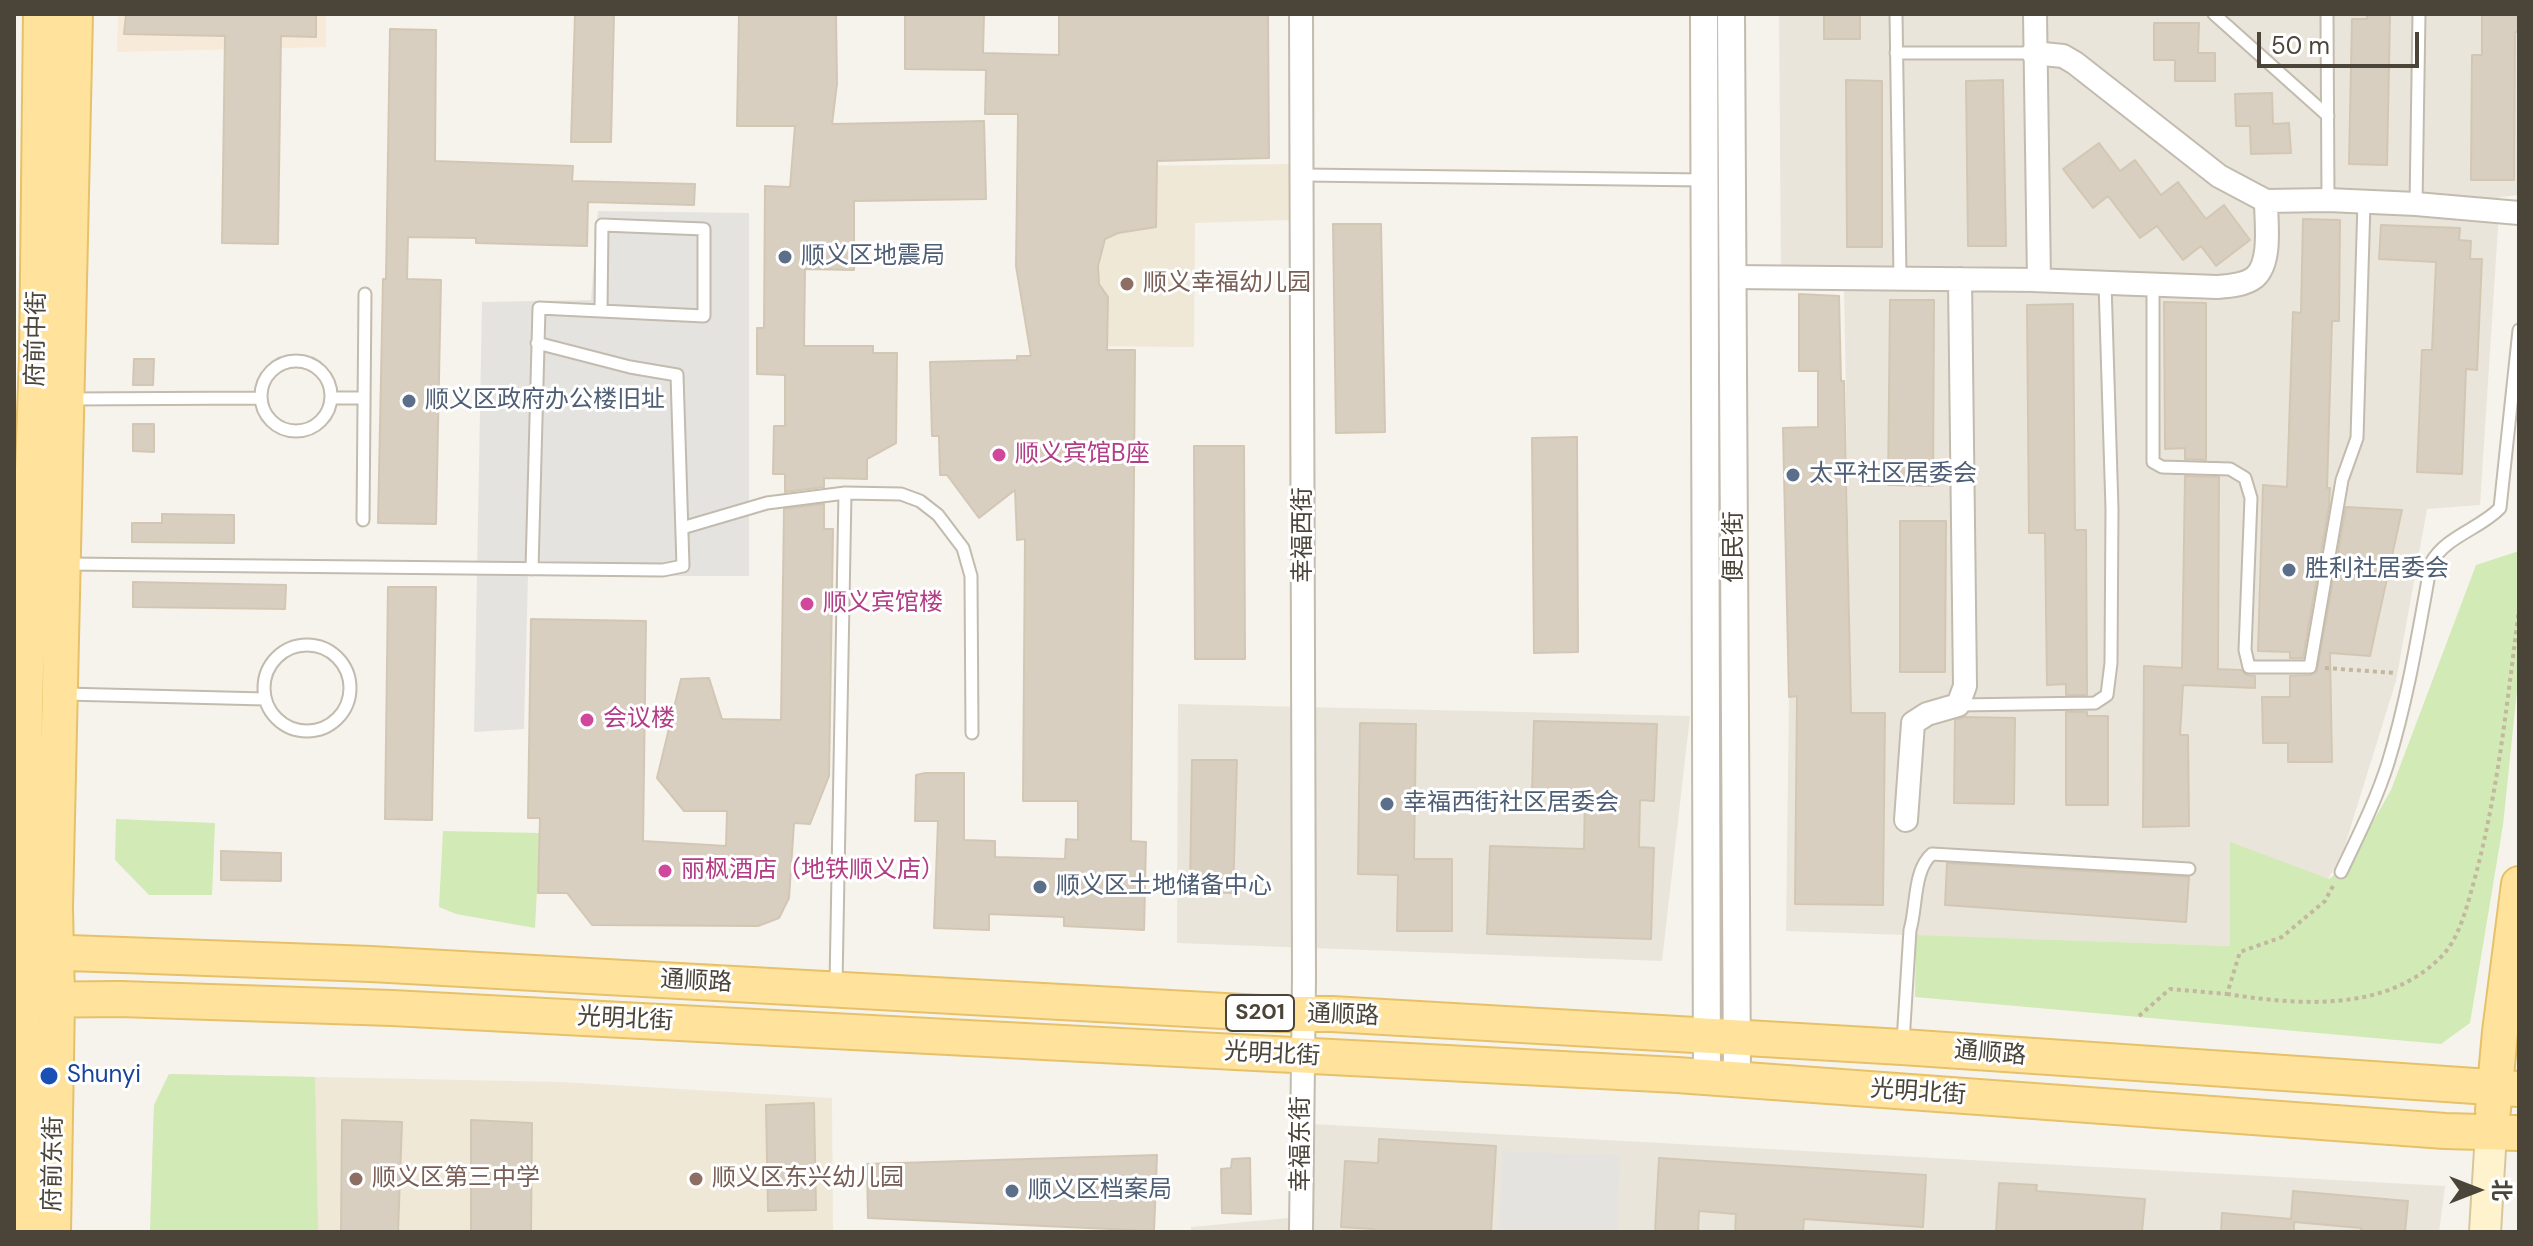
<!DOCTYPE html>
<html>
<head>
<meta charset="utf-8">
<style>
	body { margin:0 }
	#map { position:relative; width:2533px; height:1246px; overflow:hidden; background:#f6f3ec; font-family:"DM Sans","Noto Sans SC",sans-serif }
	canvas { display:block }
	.frame { position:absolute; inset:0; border:16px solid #4b4439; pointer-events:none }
	.north { position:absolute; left:2437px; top:1150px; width:80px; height:80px; -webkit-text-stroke:6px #fff; paint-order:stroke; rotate:90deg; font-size:22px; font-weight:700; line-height:32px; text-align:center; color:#4b4439 }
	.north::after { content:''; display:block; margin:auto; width:28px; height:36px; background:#4b4439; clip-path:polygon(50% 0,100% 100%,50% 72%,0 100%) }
	.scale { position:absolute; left:2257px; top:32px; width:162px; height:36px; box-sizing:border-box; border:4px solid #4b4439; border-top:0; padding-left:10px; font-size:24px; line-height:28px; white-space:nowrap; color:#4b4439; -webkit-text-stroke:6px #fff; paint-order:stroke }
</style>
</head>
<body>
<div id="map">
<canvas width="2533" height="1246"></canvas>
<div class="frame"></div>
<div class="north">北</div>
<div class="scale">50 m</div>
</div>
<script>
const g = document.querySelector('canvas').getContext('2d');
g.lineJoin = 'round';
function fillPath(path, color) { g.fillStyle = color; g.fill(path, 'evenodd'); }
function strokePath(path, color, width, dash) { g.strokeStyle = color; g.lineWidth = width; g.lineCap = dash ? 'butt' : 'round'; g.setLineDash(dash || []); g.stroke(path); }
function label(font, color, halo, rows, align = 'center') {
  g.font = font + ' "DM Sans","Noto Sans SC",sans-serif'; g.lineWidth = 6; g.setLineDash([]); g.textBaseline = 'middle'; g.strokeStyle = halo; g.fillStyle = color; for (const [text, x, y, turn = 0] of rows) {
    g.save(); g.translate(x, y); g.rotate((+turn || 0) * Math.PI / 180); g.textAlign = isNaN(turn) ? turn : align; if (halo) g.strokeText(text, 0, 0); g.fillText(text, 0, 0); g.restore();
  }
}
fillPath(new Path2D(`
	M1779,14H2519V195L2500,197L2480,505L2427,509L2396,681L2342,855L2328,879L2231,946L1786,931L1789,697L1851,695L1844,285L1781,276Z
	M1178,704L1690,716L1662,961L1177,943Z
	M1313,1124L2445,1186L2439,1232H1191V1227L1310,1216Z`), '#eae5da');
fillPath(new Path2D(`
	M118,14H326V47L117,52Z`), '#f7ead8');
fillPath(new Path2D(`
	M1292,164L1290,220L1195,223L1194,347L1069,346L1040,167Z
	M169,1074L561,1082L832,1098L833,1232H150L154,1105Z`), '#efe8d6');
fillPath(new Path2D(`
	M2519,551V671L2503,825L2470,1023L2441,1044L1915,997L1916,935L2230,946V842L2329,879L2350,862L2391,790L2476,565Z
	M116,819L215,823L212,895H149L115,860Z
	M443,831L540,833L535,928L456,914L439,907Z
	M169,1074L315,1077L318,1232H150L154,1105Z`), '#d2eab5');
fillPath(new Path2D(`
	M598,211L749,213V576H528L524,729L474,732L482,302L591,300Z
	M1503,1151L1620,1155L1617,1232H1499Z`), '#e5e3e0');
const building = new Path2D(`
	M126,14H316V37L281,36L278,244L222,243L225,36L124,34Z
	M575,14H614L611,142H571Z
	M739,14H836L837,84L832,124L984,121L986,199L854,201V270L805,269L804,346H873V353H897L896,443L867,459V479L824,478V487L785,492V474H773L774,426H785V375L757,374V328H764L765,186L790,187L795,126H737Z
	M905,14H984L983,53L1059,55V14H1268L1269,158L1157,161L1156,227L1118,233L1105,239L1098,266L1099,284L1108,297L1107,350H1135L1131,841L1146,842L1144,930L1064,926V917L989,914V930L934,928L938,821H915L916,775L925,773H964V840L995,841V857L1065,859L1066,839L1078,840V801H1023L1025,539L1017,540L1015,490L979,518L947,475H940L939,436H932L930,362L1017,360V356H1031L1016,266L1018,114H985L986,70L905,69Z
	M1824,14H1860V39H1824Z
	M2367,14H2390L2387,165L2349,164L2352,19H2367Z
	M2482,14H2519V32H2515L2514,180H2471L2472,55H2482Z
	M2154,23H2199L2198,53H2215V81H2175V60H2154Z
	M390,29L436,30L435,161L573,166L572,181L695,184L694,205L588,202L587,246L476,243V238L408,237L407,279L441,280L436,524L378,523L383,279H386Z
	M1846,80L1882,81V247H1847Z
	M2003,80L2006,246H1968L1966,81Z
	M2272,93L2273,124L2289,123L2291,153L2251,154L2250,126H2236L2235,94Z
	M2099,143L2120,171L2135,160L2161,195L2178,182L2206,219L2224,205L2250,240L2216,266L2201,246L2183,260L2157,226L2140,238L2108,196L2093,208L2063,169Z
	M2303,219L2340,220L2339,321H2332L2327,488H2330L2329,506L2303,658H2290V652L2258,651L2263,485L2287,487L2293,312L2301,313Z
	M1333,224H1381L1385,432L1336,433Z
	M2381,225L2460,228L2459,240L2471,241L2470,259H2482L2477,370L2466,369L2462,474L2417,472L2422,350H2432L2436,262L2379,259Z
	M1799,294L1839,296L1841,381H1844L1851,713H1885L1883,905L1795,904L1797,696L1789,697L1783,428L1818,427V371H1799Z
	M1890,300H1934L1933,486L1888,485Z
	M2164,302L2206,303V460L2185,459V448L2165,449Z
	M2073,304L2075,530H2086L2087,695H2066V684L2047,685L2045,533H2029L2027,305Z
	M134,359H154L153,385H133Z
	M133,424H154V452L133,451Z
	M1577,437L1578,652L1534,653L1532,438Z
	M1194,446H1244L1245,659H1195Z
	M2185,476L2219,477L2218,669L2241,670L2246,675L2255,676V688L2183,685L2180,735H2188L2189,826L2143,827L2144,666L2182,668Z
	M824,504V529H833L829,776L810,824L794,823L789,898L779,918L758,926L592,925L567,893H538L540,818H528L531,619L646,621L643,841L726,846L727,811H684L657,778L681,679L709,678L722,719L781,720L784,509Z
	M2346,507L2402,510L2370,656L2330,653L2332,762H2288V743H2263L2262,697H2290V676L2311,675L2317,671Z
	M162,514L234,515V543L132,542V523H162Z
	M1900,521H1946L1945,672H1900Z
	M133,582L286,585L285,609L133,607Z
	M388,587H436L432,820L385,819Z
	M2066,712H2087V716H2108V805H2066Z
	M1965,717L2015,718L2014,804L1954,803L1955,720Z
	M1534,721L1657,724L1654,801L1640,800L1639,847L1654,848L1651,939L1487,934L1490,846L1584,849L1585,794L1532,792Z
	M1360,723L1416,724L1414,859H1452V931H1397L1398,875L1358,874Z
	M1192,760H1237L1233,893L1190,892Z
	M221,851L281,853V881L221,880Z
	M1947,863L2189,877L2186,922L1945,905Z
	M814,1103L816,1210L768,1211L766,1105Z
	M342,1120L402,1122L398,1232H341Z
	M471,1120L532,1123L531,1232H471Z
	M1379,1139L1496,1146L1491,1232H1373L1374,1229L1341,1227L1345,1161L1378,1163Z
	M1157,1155L1154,1231L868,1218L867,1164Z
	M1250,1158L1251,1214L1222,1213L1221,1169L1231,1168L1232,1159Z
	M1659,1158L1926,1175L1923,1227L1804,1219L1803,1232H1735L1736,1214L1699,1211L1698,1232H1655Z
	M1999,1183L2037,1185L2036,1191L2145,1199L2142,1232H1996Z
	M2293,1191L2408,1201L2405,1232H2361V1228L2294,1222V1232H2221L2222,1213L2291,1219Z`);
fillPath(building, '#d8cfc1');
strokePath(building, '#d3c7b4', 2);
const service = new Path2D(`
	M1896,14L1900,277
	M2214,14L2328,116
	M2327,14L2328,200
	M1896,53H2033
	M1304,175L1704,180
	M2416,204L2419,14
	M2153,285V462L2162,467L2230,469L2245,478L2251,498L2245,650L2249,667H2310L2342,480L2357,438L2364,202
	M261 396a35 35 0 1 1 70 0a35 35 0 1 1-70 0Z
	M331,398H363
	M69,399L260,398
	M845,493L901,494L920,501L938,515L963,548L971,576L972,733
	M363,520L365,294
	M682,528L767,503L845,493L836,984
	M67,564L663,570L683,566L677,375L630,367L537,343
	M532,569L539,308L704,316V229L602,225L601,311
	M264 688a43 43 0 1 1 86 0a43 43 0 1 1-86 0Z
	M65,694L265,699
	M1958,705L2095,703L2107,695L2111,663L2112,509L2105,283
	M2341,872C2358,836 2376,801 2388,763C2408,698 2419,629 2431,563C2446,536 2480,529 2500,508L2519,330
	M1903,1042L1910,930C1917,907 1913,870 1932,854L2189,869`);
const minor = new Path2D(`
	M2033,53L2063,56L2075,63L2219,176L2266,201L2328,200L2416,204L2519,213
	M1732,277L2039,280L2035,14
	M2032,280L2217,287C2230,286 2245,285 2255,277C2272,262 2266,222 2266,201
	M1906,820L1913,723L1927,714L1958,705L1965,686L1960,279
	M1301,1232L1304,977L1301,14`);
const tertiary = new Path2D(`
	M1704,14L1707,1077
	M1731,14L1737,1079`);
const secondary = new Path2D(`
	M2485,1232L2491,1133`);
const primary = new Path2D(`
	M14,951L371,964L1279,1014H1332L1902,1047L2519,1089
	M14,1000L120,999L392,1008L1677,1075L2445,1131L2519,1133
	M2493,1110L2500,1032L2519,884
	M21,1232L25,700L37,356L41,14
	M53,1232L57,1000L55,907L75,14`);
strokePath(service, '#c2bbae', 15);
strokePath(minor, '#c2bbae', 26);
strokePath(tertiary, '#c2bbae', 30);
strokePath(secondary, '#d6c79b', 34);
strokePath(primary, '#e6c16a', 38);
strokePath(new Path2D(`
	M2325,668L2396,673
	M2227,994C2298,1005 2385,1013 2441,957C2459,939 2466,909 2473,885C2498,795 2507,702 2519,609
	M2139,1016L2170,989L2227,994L2240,952L2282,937L2325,901L2334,884`), '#c4b79f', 4, [4, 4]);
strokePath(service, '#fff', 11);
strokePath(minor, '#fff', 22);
strokePath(tertiary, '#fff', 26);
strokePath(secondary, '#fff3cd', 30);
strokePath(primary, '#ffe39c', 34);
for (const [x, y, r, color] of [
	[785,257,8,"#5c6f8a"],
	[1127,284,8,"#8d6e63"],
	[409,401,8,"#5c6f8a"],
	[999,455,8,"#d1479c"],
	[1793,475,8,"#5c6f8a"],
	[2289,570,8,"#5c6f8a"],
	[807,604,8,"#d1479c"],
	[587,720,8,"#d1479c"],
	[1387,804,8,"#5c6f8a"],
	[665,871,8,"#d1479c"],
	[1040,887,8,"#5c6f8a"],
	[49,1076,10,"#1a4fb4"],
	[356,1179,8,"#8d6e63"],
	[696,1179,8,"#8d6e63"],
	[1012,1191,8,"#5c6f8a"]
]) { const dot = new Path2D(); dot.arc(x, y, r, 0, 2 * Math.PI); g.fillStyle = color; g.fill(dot); strokePath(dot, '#fff', 3); }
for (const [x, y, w] of [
	[1260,1013,68]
]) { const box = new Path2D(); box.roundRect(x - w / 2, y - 18, w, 36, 6); g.fillStyle = '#fff'; g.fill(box); strokePath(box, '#4b4439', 2); }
label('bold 22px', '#4b4439', null, [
	["S201",1260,1013]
]);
label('24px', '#4e5e75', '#fff', [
	["顺义区地震局",801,257],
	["顺义区政府办公楼旧址",425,401],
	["太平社区居委会",1809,475],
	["胜利社居委会",2305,570],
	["幸福西街社区居委会",1403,804],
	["顺义区土地储备中心",1056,887],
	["顺义区档案局",1028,1191]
], 'left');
label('24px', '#785e54', '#fff', [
	["顺义幸福幼儿园",1143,284],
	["顺义区第三中学",372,1179],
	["顺义区东兴幼儿园",712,1179]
], 'left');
label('24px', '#4b4439', '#fff', [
	["府前中街",37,339,-89],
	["幸福西街",1304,535,-90],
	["便民街",1735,547,-90],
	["通顺路",696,982,3],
	["通顺路",1343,1016,2],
	["光明北街",625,1020,3],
	["通顺路",1990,1054,5],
	["光明北街",1272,1055,3],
	["光明北街",1918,1093,4],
	["幸福东街",1302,1144,-90],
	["府前东街",54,1164,-89]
]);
label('24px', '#b23c85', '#fff', [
	["顺义宾馆B座",1015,455],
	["顺义宾馆楼",823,604],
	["会议楼",603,720],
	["丽枫酒店（地铁顺义店）",681,871]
], 'left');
label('24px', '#164399', '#fff', [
	["Shunyi",67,1076]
], 'left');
</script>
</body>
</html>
